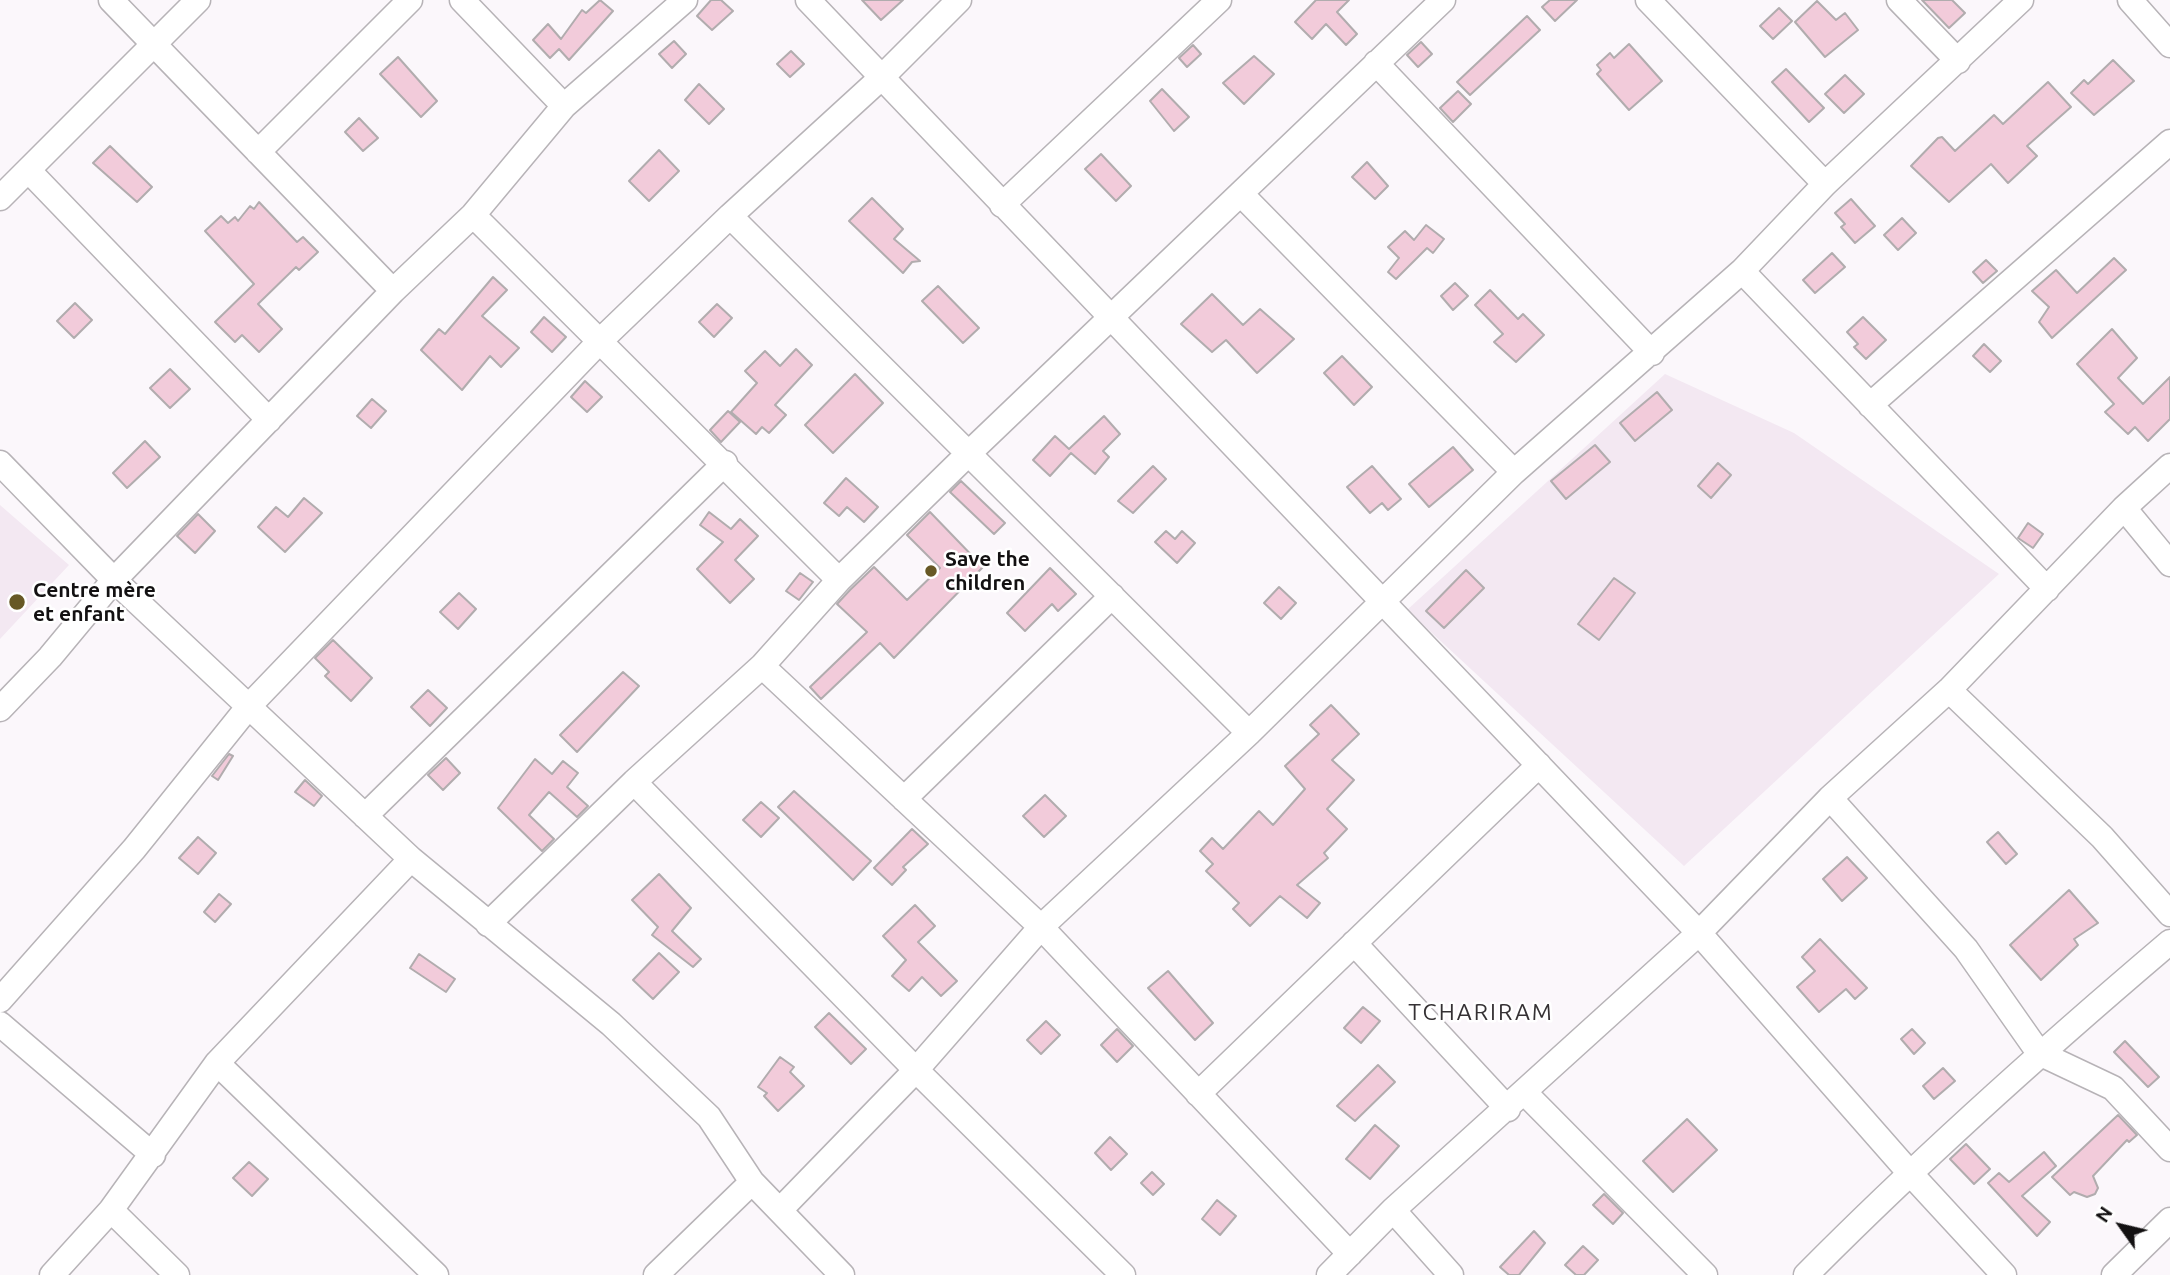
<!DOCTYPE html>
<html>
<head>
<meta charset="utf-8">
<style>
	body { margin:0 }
	#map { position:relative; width:2170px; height:1275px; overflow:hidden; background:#fbf7fb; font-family:Ubuntu,sans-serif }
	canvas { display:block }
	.north { position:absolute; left:2086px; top:1191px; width:70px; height:70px; -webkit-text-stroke:5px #fff; paint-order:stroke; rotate:304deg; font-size:19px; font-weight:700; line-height:28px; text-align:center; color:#131112 }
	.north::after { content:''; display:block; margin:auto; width:24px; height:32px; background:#131112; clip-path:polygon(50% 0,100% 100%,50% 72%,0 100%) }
</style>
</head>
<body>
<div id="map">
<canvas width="2170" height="1275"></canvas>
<div class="north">N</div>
</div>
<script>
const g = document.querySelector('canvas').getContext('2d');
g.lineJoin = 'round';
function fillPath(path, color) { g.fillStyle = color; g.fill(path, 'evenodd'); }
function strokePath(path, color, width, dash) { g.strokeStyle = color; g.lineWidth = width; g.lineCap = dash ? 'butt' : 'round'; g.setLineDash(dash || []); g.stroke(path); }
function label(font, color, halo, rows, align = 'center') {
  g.font = font + ' Ubuntu,sans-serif'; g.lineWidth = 5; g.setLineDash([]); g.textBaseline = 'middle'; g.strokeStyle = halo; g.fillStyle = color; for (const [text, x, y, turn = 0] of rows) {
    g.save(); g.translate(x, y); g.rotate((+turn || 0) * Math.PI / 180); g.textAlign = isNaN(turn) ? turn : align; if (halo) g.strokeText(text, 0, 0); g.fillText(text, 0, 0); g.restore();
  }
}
fillPath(new Path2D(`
	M1665,374L1794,433L1999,574L1684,866L1407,610Z
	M0,505L69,565L0,639Z`), '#f3e8f2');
const building = new Path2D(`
	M600,0L613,11L569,60L559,49L550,58L533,40L548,24L561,39L582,10L586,13Z
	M711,0H721L733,11L712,30L697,16Z
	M862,0H903L881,20Z
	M1316,0H1349L1337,12L1357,34L1346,45L1326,24L1312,39L1295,22Z
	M1550,0H1577L1555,21L1542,7Z
	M1922,0H1952L1965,13L1949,28Z
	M1817,1L1836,20L1845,13L1858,30L1825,57L1795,22Z
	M1779,8L1792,21L1773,39L1760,26Z
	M1527,16L1540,30L1470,95L1457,82Z
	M674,41L686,54L672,68L659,54Z
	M1421,42L1432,54L1418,67L1407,55Z
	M1629,44L1662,81L1629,110L1597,74L1601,70L1597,65L1610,53L1614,58Z
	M1193,45L1201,54L1187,67L1179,58Z
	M791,51L804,64L790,77L777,64Z
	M1254,56L1274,74L1244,104L1223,83Z
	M398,57L437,101L421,117L380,74Z
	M2113,60L2134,81L2094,115L2071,93L2084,80L2088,84Z
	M1786,69L1824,108L1809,122L1772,82Z
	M1845,75L1864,94L1844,113L1825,94Z
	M2048,82L2071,107L2027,146L2037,156L2008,183L1991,164L1949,202L1911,166L1938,138L1942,137L1955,151L1994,115L2003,124Z
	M699,84L724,109L709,124L685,100Z
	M1162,89L1189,117L1174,131L1150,101Z
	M1458,91L1471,104L1453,122L1440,108Z
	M359,118L378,138L363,151L345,132Z
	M110,146L152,187L137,202L93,163Z
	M659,150L679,171L649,201L629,181Z
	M1101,154L1131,186L1116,201L1085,169Z
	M1367,162L1388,186L1375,199L1352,177Z
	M872,198L903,229L894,239L920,261L912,262L903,273L849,221Z
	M1851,199L1875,226L1855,243L1841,227L1845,224L1835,213Z
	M259,202L297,242L303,237L318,252L299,270L296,267L258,304L282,329L259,352L242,335L235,342L215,322L254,284L205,231L221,216L228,223L235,217L238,221L250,206L254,209Z
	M1902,218L1916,233L1898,250L1884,235Z
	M1426,225L1444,239L1433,253L1427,248L1396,279L1388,272L1399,258L1388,247L1405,231L1414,240Z
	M1832,253L1845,267L1815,293L1803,280Z
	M2114,258L2126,270L2052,338L2039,322L2049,307L2032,291L2056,270L2077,293Z
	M1986,260L1997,271L1983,283L1973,272Z
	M493,277L507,290L482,316L519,348L501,367L490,356L462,390L421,350L439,329L445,334Z
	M1455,283L1468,296L1453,310L1441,296Z
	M938,286L979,328L963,343L922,301Z
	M1490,290L1518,319L1523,314L1544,335L1516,362L1494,342L1503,334L1475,305Z
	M1212,294L1243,325L1260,309L1294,339L1257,373L1226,340L1212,352L1181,324Z
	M75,303L92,320L74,338L57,321Z
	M717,304L732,318L714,337L699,322Z
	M544,317L566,337L552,352L531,332Z
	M1863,317L1886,340L1866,359L1854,347L1858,344L1847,332Z
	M2112,329L2137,358L2118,378L2143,404L2170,377V419L2148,441L2135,427L2128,434L2105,412L2114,404L2077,364Z
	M1984,344L2001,361L1990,372L1973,356Z
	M796,349L812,365L775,405L786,415L769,433L762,427L756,434L731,412L757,383L745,371L765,351L780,366Z
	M1342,356L1372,387L1354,405L1324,373Z
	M170,369L190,389L170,408L150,388Z
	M855,374L883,403L833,453L805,425Z
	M585,381L602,397L587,412L571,397Z
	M1657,392L1672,410L1635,441L1620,423Z
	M372,399L386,411L371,428L357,416Z
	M728,411L740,422L721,442L710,430Z
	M1104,416L1120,434L1103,451L1109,457L1095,474L1071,453L1050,476L1033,460L1055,436L1069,449Z
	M145,441L160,457L127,488L113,473Z
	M1595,445L1610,462L1566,499L1551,481Z
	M1453,447L1473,470L1429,507L1409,484Z
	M1718,463L1731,475L1711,498L1698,486Z
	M1153,466L1166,479L1133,513L1118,501Z
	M1372,466L1401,499L1388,510L1382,503L1370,513L1347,487Z
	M846,478L878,507L864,522L847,507L839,516L824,503Z
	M961,481L1005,523L994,534L950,492Z
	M304,498L322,513L285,552L258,527L276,507L288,517Z
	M709,512L731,529L740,519L758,536L735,560L754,579L730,603L697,569L723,542L700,525Z
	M930,512L983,567L894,658L880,643L821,699L810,687L867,632L837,604L850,590L874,567L907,600L940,568L907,535Z
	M198,514L215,531L195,553L177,536Z
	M2028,523L2043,534L2033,548L2018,538Z
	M1166,531L1175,539L1182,531L1195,543L1177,563L1155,542Z
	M1050,568L1076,594L1058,611L1052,604L1025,631L1007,613Z
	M1466,570L1484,588L1444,628L1426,611Z
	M800,573L813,582L799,600L786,591Z
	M1614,578L1635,593L1599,640L1578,624Z
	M1279,587L1296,603L1281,619L1264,603Z
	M459,593L476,609L458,629L440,612Z
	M333,640L372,678L351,701L325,676L329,672L315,658Z
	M623,672L639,686L577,752L560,735Z
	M428,690L447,708L430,726L411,707Z
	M1331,705L1359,734L1332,760L1354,780L1327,809L1347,829L1324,853L1328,858L1297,885L1320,903L1307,918L1280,896L1250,926L1233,909L1239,903L1206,871L1213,864L1200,851L1212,838L1223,849L1259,811L1273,825L1305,789L1285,766L1319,734L1310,725Z
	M229,754L233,756L218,780L212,776Z
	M446,758L460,773L443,790L428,775Z
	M535,759L552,774L563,761L578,773L567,787L588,806L577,817L549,792L529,815L554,839L542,851L498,808Z
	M305,780L322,796L314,806L295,792Z
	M794,791L871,861L853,880L778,807Z
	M1045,795L1066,816L1044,837L1023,816Z
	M761,802L779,818L761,837L743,820Z
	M912,829L928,844L903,867L906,870L892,885L874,868Z
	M1998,832L2017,854L2006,864L1987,842Z
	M198,837L216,853L198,874L179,858Z
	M1847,857L1867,878L1842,901L1823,879Z
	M659,874L691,908L672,931L701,959L693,967L652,935L658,927L632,900Z
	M2069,890L2098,923L2074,939L2078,945L2041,980L2010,945Z
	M219,894L231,904L215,922L204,912Z
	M915,905L935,926L918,942L957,981L941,996L922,977L909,991L892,976L906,960L883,936Z
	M1820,939L1867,988L1855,999L1846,989L1819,1012L1797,987L1815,971L1802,957Z
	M659,953L679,972L653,999L633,980Z
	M419,954L455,979L446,992L410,968Z
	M1168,971L1213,1023L1195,1040L1148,988Z
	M1363,1007L1380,1021L1361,1043L1344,1028Z
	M829,1013L866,1049L851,1064L815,1027Z
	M1046,1021L1060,1035L1041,1054L1027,1040Z
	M1117,1029L1133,1046L1117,1062L1101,1045Z
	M1912,1029L1925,1043L1914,1054L1901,1039Z
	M2125,1041L2159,1077L2148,1087L2114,1052Z
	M780,1057L794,1067L790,1072L804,1086L778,1111L764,1096L767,1093L758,1087Z
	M1378,1065L1395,1082L1355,1121L1337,1106Z
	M1943,1068L1955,1081L1934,1099L1923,1086Z
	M2118,1115L2137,1135L2129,1142L2127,1140L2093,1176L2098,1188L2095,1194L2087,1197L2074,1192L2070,1195L2052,1177Z
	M1687,1119L1717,1150L1673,1192L1643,1161Z
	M1375,1125L1399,1146L1370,1179L1346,1159Z
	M1110,1137L1127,1154L1111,1170L1095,1153Z
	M1966,1144L1990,1169L1974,1184L1950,1159Z
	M2044,1152L2056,1166L2022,1196L2050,1222L2037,1236L1988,1183L1999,1173L2009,1182Z
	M249,1162L268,1179L252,1196L233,1178Z
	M1152,1172L1164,1184L1153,1195L1141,1183Z
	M1604,1194L1623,1213L1613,1224L1593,1205Z
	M1217,1200L1236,1216L1220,1235L1202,1219Z
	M1534,1231L1545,1243L1519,1275H1509L1500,1267Z
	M1583,1246L1598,1260L1584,1275H1576L1565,1265Z`);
fillPath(building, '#f2cbda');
strokePath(building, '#b1acae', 2);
const minor = new Path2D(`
	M111,0L393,291
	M462,0L564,106
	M808,0L1699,933L1909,1172L2004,1275
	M1648,0L1825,184
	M1899,0L1958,61
	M2130,0L2170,45
	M1376,63L1652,353
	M258,152L410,0
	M29,171L269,420
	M1241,194L1514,472
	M0,198L198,0
	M1002,205L1219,0
	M473,215L839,580
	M730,216L1249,733
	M1742,271L2047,589
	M1870,405L2170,142
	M0,463L114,580L411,859L611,1024L709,1117L752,1182L842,1275
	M2124,508L2170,564
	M762,666L1041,927L1350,1254
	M1949,690L2102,837L2170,914
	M0,709L50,657L114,580L393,291L473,215L564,106L685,0
	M634,782L916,1070L1123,1275
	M1830,798L1966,949L2039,1053L2113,1088L2170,1149
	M904,799L1112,596
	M365,816L725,463
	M488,924L634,782L762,666L839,580L968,454L1443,0
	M1354,943L1508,1109
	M0,1000L134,849L249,706L601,340L730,216L881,78L959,0
	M0,1024L153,1155
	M217,1063L436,1275
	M1525,1093L1705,1275
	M1198,1094L1539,765
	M111,1210L177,1275
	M780,1210L916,1070L1041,927L1249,733L1514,472L1742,271L1825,184L2021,0
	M1393,1210L1451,1275
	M52,1275L111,1210L217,1063L411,859
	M656,1275L752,1182
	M1329,1275L1393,1210L1699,933L1830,798L1949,690L2124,508L2170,466
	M1806,1275C1922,1158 2044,1049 2170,942
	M2114,1275L2170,1220`);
strokePath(minor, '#b7b3b7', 27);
strokePath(minor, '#fff', 24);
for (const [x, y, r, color] of [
	[931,571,7,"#675825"],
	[17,602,9,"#675825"]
]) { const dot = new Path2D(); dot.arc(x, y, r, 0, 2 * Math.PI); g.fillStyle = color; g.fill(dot); strokePath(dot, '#fff', 2.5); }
label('bold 21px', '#131112', '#fff', [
	["Save the",945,559],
	["children",945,583],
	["Centre mère",33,590],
	["et enfant",33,614]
], 'left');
g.letterSpacing = '2px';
label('23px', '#353134', '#fff', [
	["TCHARIRAM",1481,1012]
]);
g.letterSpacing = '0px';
</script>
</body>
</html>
